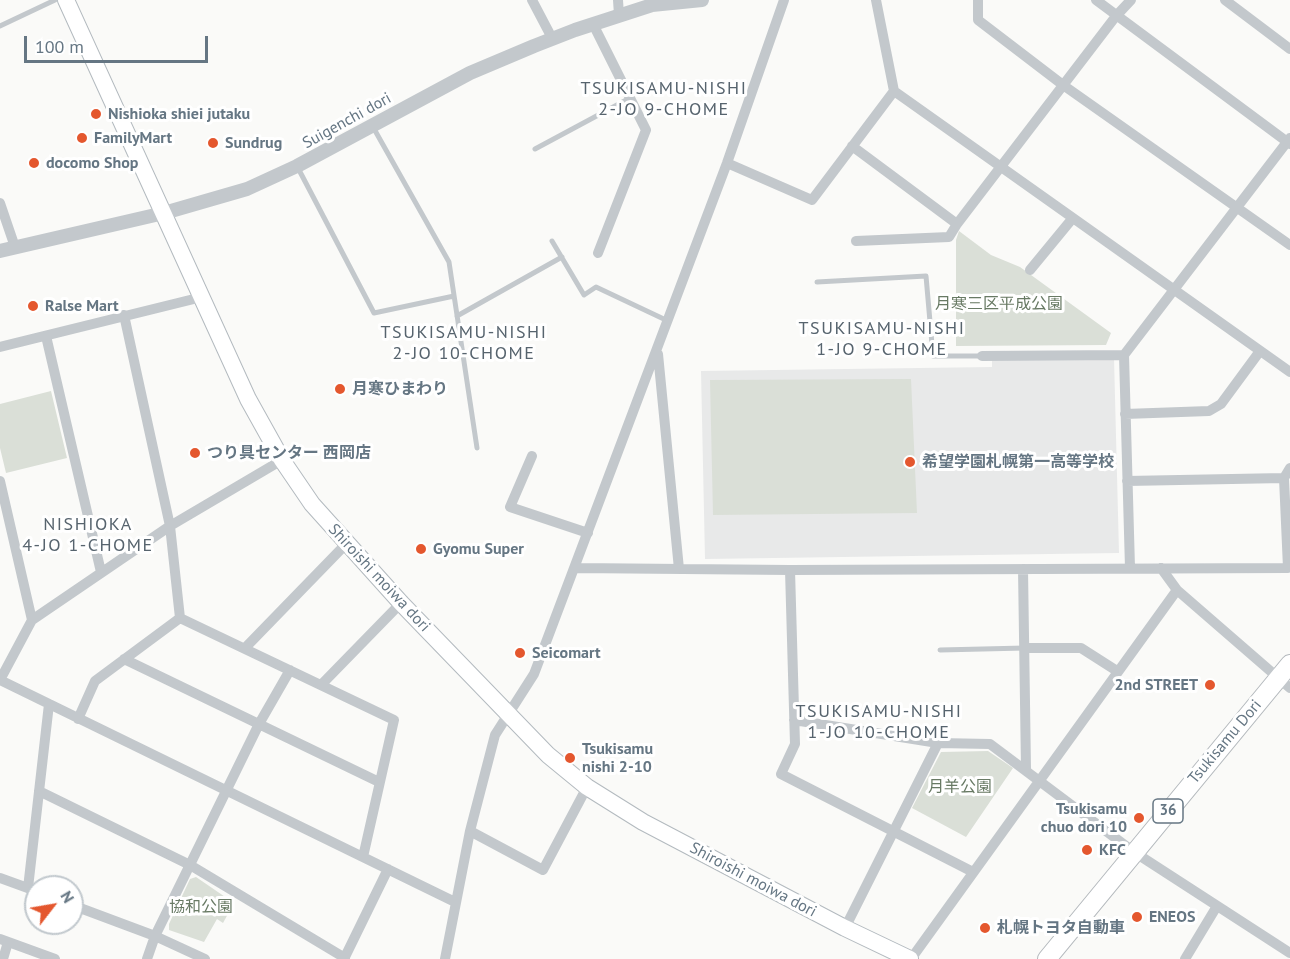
<!DOCTYPE html>
<html>
<head>
<meta charset="utf-8">
<style>
	body { margin:0 }
	#map { position:relative; width:1290px; height:959px; overflow:hidden; background:#fafaf8; font-family:"PT Sans",sans-serif }
	canvas { display:block }
	.north { position:absolute; left:24px; top:875px; width:60px; height:60px; box-sizing:border-box; background:#fff; border:2px solid #c1c8cd; border-radius:50%; rotate:59deg; font-size:16px; font-weight:700; line-height:24px; text-align:center; color:#657683 }
	.north::after { content:''; display:block; margin:auto; width:21px; height:27px; background:#e4572e; clip-path:polygon(50% 0,100% 100%,50% 72%,0 100%) }
	.scale { position:absolute; left:24px; top:36px; width:184px; height:27px; box-sizing:border-box; border:3px solid #657683; border-top:0; padding-left:8px; font-size:18px; line-height:21px; white-space:nowrap; color:#657683; -webkit-text-stroke:4px #fff; paint-order:stroke }
</style>
</head>
<body>
<div id="map">
<canvas width="1290" height="959"></canvas>
<div class="north">N</div>
<div class="scale">100 m</div>
</div>
<script>
const g = document.querySelector('canvas').getContext('2d');
g.lineJoin = 'round';
function fillPath(path, color) { g.fillStyle = color; g.fill(path, 'evenodd'); }
function strokePath(path, color, width, dash) { g.strokeStyle = color; g.lineWidth = width; g.lineCap = dash ? 'butt' : 'round'; g.setLineDash(dash || []); g.stroke(path); }
function label(font, color, halo, rows, align = 'center') {
  g.font = font + ' "PT Sans","Noto Sans JP",sans-serif'; g.lineWidth = 6; g.setLineDash([]); g.textBaseline = 'middle'; g.strokeStyle = halo; g.fillStyle = color; for (const [text, x, y, turn = 0] of rows) {
    g.save(); g.translate(x, y); g.rotate((+turn || 0) * Math.PI / 180); g.textAlign = isNaN(turn) ? turn : align; if (halo) g.strokeText(text, 0, 0); g.fillText(text, 0, 0); g.restore();
  }
}
fillPath(new Path2D(`
	M1114,358L1119,553L705,559L701,371L992,367V359Z`), '#e8e9e9');
fillPath(new Path2D(`
	M959,231L991,255L1020,267L1111,333L1106,345L956,346V240Z
	M911,379L917,513L713,515L710,380Z
	M51,391L67,458L6,473L0,448V404Z
	M988,751L1013,768L966,837L912,808L941,752Z
	M196,877L234,903L223,923L217,919L204,942L169,930V924L190,879Z`), '#dadfd7');
const secondary = new Path2D(`
	M66,0L248,399L282,460L312,504L401,603L548,755L587,787L643,822L845,928L910,959`);
const trunk = new Path2D(`
	M1047,959L1290,664`);
strokePath(secondary, '#b3babf', 18);
strokePath(trunk, '#b4b9bd', 20);
strokePath(new Path2D(`
	M0,26L55,0
	M373,127L449,262L477,448
	M535,149L630,98
	M298,168L374,313L454,296
	M552,241L584,295L596,287L668,321
	M817,282L926,276L933,356H982
	M457,316L562,257
	M940,650L1025,648`), '#c3c8cc', 5);
strokePath(new Path2D(`
	M532,0L552,38
	M618,0L619,15
	M876,0L894,91L1290,372
	M978,0V20L1063,85L1290,245
	M1096,0L1290,144
	M1225,0L1290,49
	M593,24L646,130L598,253
	M852,146L957,224L1116,16L1131,0
	M727,163L812,200L894,91
	M0,203L15,247
	M856,241L949,237L957,224
	M1030,270L1072,219
	M124,315L170,526L180,618L394,720L363,857
	M46,336L101,572
	M0,347L202,297
	M658,354L679,569
	M982,356L1124,355
	M1125,414L1209,411L1221,404L1260,351
	M532,456L510,507L588,533
	M0,481L32,620
	M1127,481L1284,478
	M576,568L790,570L1288,568L1284,478L1290,468
	M1130,568L1124,355L1290,138
	M1161,568L1177,590L1290,688
	M1023,569L1026,769
	M790,570L795,744L781,774L973,872
	M245,648L346,544
	M1025,648H1081L1117,671
	M124,659L379,782
	M0,680L455,902
	M0,680L32,620L170,526L282,460
	M321,685L401,603
	M78,719L95,681L180,618
	M794,720L938,743L990,744L1134,852L1290,953
	M39,791L190,865L345,958
	M470,831L543,870L587,787
	M0,878L36,891
	M28,888L49,704
	M72,905L155,936L205,959
	M845,928L938,743
	M0,939L55,959
	M3,959L8,942
	M147,959L155,936L259,724L290,670
	M344,959L388,869
	M445,959L470,831L495,735L534,674L727,163L784,0
	M911,959L1177,590
	M1185,959L1217,906`), '#c3c8cc', 10);
strokePath(new Path2D(`
	M0,251L164,213L247,189L297,166L470,73L534,46L575,30L652,5L702,0`), '#c3c8cc', 14);
strokePath(secondary, '#fff', 16);
strokePath(trunk, '#fff', 18);
for (const [x, y, r, color] of [
	[96,114,6,"#e4572e"],
	[82,138,6,"#e4572e"],
	[213,143,6,"#e4572e"],
	[34,163,6,"#e4572e"],
	[33,306,6,"#e4572e"],
	[340,389,6,"#e4572e"],
	[195,453,6,"#e4572e"],
	[910,462,6,"#e4572e"],
	[421,549,6,"#e4572e"],
	[520,653,6,"#e4572e"],
	[1210,685,6,"#e4572e"],
	[570,758,6,"#e4572e"],
	[1139,818,6,"#e4572e"],
	[1087,850,6,"#e4572e"],
	[1137,917,6,"#e4572e"],
	[985,928,6,"#e4572e"]
]) { const dot = new Path2D(); dot.arc(x, y, r, 0, 2 * Math.PI); g.fillStyle = color; g.fill(dot); strokePath(dot, '#fff', 2); }
for (const [x, y, w] of [
	[1168,811,30]
]) { const box = new Path2D(); box.roundRect(x - w / 2, y - 12, w, 24, 4.5); g.fillStyle = '#fff'; g.fill(box); strokePath(box, '#657683', 1.5); }
label('bold 15px', '#657683', null, [
	["36",1168,811]
]);
label('bold 16px', '#657683', '#fff', [
	["Nishioka shiei jutaku",108,114],
	["FamilyMart",94,138],
	["Sundrug",225,143],
	["docomo Shop",46,163],
	["Ralse Mart",45,306],
	["月寒ひまわり",352,389],
	["つり具センター 西岡店",207,453],
	["希望学園札幌第一高等学校",922,462],
	["Gyomu Super",433,549],
	["Seicomart",532,653],
	["2nd STREET",1198,685,"right"],
	["Tsukisamu",582,749],
	["nishi 2-10",582,767],
	["Tsukisamu",1127,809,"right"],
	["chuo dori 10",1127,827,"right"],
	["KFC",1099,850],
	["ENEOS",1149,917],
	["札幌トヨタ自動車",997,928]
], 'left');
label('16px', '#657683', '#fff', [
	["Suigenchi dori",347,121,-29],
	["Shiroishi moiwa dori",379,578,47],
	["Tsukisamu Dori",1225,742,-50],
	["Shiroishi moiwa dori",753,880,28]
]);
label('16px', '#687a64', '#fff', [
	["月寒三区平成公園",999,304],
	["月羊公園",960,787],
	["協和公園",201,907]
]);
g.letterSpacing = '1.5px';
label('18px', '#57646e', '#fff', [
	["TSUKISAMU-NISHI",664,89],
	["2-JO 9-CHOME",664,110],
	["TSUKISAMU-NISHI",882,329],
	["1-JO 9-CHOME",882,350],
	["TSUKISAMU-NISHI",464,333],
	["2-JO 10-CHOME",464,354],
	["NISHIOKA",88,525],
	["4-JO 1-CHOME",88,546],
	["TSUKISAMU-NISHI",879,712],
	["1-JO 10-CHOME",879,733]
]);
g.letterSpacing = '0px';
</script>
</body>
</html>
